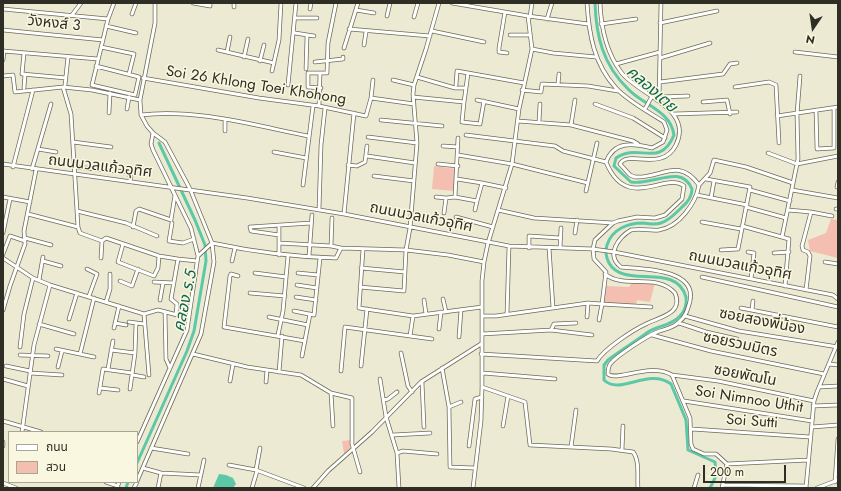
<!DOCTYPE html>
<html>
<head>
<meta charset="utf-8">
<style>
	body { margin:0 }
	#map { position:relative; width:841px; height:491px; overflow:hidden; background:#ecead2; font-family:Jost,"Noto Sans Thai",sans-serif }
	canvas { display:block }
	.frame { position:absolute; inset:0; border:4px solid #2f2e25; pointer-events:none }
	.legend { position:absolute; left:8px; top:431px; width:130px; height:52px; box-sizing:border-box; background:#f9f7df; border:1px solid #a8a795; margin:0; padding:5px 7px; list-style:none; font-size:12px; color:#2f2e25 }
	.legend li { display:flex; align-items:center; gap:8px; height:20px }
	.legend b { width:20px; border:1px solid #a8a795 }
	.north { position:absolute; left:793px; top:8px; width:40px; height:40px; -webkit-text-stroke:3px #f9f7df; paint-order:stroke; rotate:193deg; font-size:11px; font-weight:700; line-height:16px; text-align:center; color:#2f2e25 }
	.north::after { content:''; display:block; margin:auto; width:14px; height:18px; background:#2f2e25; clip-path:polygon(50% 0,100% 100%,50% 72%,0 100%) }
	.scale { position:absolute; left:703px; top:465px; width:83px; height:18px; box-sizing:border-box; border:2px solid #2f2e25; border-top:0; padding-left:5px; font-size:12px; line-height:14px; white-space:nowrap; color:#2f2e25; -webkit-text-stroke:3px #f9f7df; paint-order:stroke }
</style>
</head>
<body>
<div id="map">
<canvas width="841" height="491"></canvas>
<div class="frame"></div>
<ul class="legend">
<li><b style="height:5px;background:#fff"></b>ถนน</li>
<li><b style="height:11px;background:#f4bfb1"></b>สวน</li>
</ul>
<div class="north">N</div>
<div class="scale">200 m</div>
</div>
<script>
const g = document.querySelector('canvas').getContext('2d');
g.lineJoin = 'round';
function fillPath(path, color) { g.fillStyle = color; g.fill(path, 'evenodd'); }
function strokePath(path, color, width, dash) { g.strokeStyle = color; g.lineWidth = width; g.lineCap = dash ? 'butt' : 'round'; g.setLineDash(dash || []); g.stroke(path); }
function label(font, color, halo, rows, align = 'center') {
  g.font = font + ' Jost,"Noto Sans Thai",sans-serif'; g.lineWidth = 3; g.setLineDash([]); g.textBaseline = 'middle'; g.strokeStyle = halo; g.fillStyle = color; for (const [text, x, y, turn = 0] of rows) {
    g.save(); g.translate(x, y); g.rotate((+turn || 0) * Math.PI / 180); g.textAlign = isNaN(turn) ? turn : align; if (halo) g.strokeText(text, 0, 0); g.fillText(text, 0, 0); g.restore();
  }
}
fillPath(new Path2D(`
	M434,166L456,169L454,191L432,189Z
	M831,219L838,220V258L810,251L808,240L826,233Z
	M642,282L655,283L650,302L637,300L636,305L603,303L606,286L629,287L632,283Z
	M350,440L351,447L344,454L342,441Z`), '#f4bfb1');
fillPath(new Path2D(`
	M219,474L226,475L233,478L236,484L233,488H213Z`), '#5dc8a8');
strokePath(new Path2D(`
	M595,3C596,36 603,65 628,89C643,105 671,111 674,135C660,169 638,142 616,158L614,166L631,182C653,186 681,163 692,189C692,196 688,202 682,207C676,213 670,220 661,223C655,225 649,224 643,223C628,223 612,229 607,245C605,251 606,257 609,263C624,290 676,261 686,297C687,303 685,312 680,316C671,326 659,325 648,332C635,342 621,350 608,360L604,365V380C620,396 648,367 671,384L686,420L688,450L715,462L716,476L710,488
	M137,463L187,351L194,331L206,261L205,245L195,220L159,143
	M126,488L128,482`), '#5dc8a8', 3);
const minor = new Path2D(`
	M193,3L210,6V3
	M452,3L528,16L588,24
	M600,3C601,27 606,52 621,72C638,95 694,108 676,145C662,173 627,149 620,164L630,175L635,177C661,179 678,156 699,185C696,203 679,227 659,230C650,231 641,228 631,230C619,237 605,255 621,267C640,269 697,268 690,301C688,308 686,317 679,322C674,328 664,329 657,332C647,336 618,355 611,363C608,366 608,370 608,374C616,382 651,362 672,375L690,418L691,444L693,449L704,454H716L727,464L722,488
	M234,7V3
	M3,9L108,19
	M310,9L311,3
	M356,10L374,13
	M505,12L499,48V52L507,53
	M132,14L136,3
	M72,15L81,3
	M387,16L390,3
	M528,16L532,49L519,109L512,164L488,243L484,262L482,281V387L525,402L530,445L611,449L633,452C640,461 637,477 638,488
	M414,17L418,3
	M530,17L532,3
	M296,18H317
	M547,19L552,3
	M660,23L717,11
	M601,24L636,19
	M106,26L136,33
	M349,29L430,36
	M3,30L103,40
	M432,31L484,42
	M295,33L314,36
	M510,35H530
	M364,45L366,32
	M101,47L134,54L129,74
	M344,48L358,3
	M532,49L553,53L596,57
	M218,50L274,63
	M3,51L98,59
	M227,52L230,37
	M795,52L838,57
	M24,53L22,74L66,78
	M244,57L248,39
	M660,58L710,43
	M3,60L4,51
	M260,61L264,45
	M315,62L343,59V57
	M616,64L660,52
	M96,66L139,77L135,95L92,85L108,19L114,3
	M306,69L307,36
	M272,71L279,40L281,3
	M3,76L13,75L15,92L63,87L92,90L140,100
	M417,77L455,88H466L468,73
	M143,78L259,98L319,106L366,116L371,98L414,104
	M393,80L414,85
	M660,82L723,74L730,64L737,63
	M558,84L559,74
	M65,85L68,57
	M288,85L296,3
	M456,85L457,71L524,83
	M63,87L71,114L78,227L80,233L102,241
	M735,87L769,82L776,85L779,143
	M24,88L25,74
	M321,88L308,87V73H327L328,43L336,3
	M522,90L541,92L542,84L588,86L618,91
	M413,97L464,102L462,122L480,124L484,101
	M660,97L688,96
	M371,98L373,80
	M477,100L519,109
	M659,100L661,3
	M464,102L466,88
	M703,102L727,100L730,114
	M595,104L633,118L665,138
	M319,106L320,73
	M127,109L129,97
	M645,109L651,98
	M816,110L817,149L834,148V108
	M109,113L110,93
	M674,114L737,112
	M141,115C194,108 257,126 308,136
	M777,116L838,107
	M381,120L442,126
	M518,121L571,125L633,141L638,144
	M539,122L540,104
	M571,125L575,100
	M225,131V120
	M466,135L555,146L563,151L606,162
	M368,137L417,143
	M73,142L111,147
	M443,146L458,147
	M38,149L56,152
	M274,152L306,158
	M768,153L797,164L838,156
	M458,155L512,164L588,183
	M367,156L415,163
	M3,164L247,198L344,214L509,246L593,249L614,252L833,295L838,299
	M438,164L458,166
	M348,165L357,166L365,162L367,146
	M13,167L33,90
	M75,167L127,172L131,177L130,181
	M32,169L51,104
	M374,176L414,181
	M457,179L482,183
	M706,179L750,187L738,249L721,250
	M303,185L313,106
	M699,185L710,173L714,160L746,167L793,183
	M837,187L838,182
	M750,190L790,201
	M792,190L838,198
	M586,191L597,143
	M697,195L747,205
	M3,197L30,202
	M436,197L446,198L455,197L477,201L482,183L506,188
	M455,197L458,138
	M711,198L714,181
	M746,207L786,218
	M836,209H838
	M319,210L321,145L325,108
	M475,210L477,201
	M498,210L534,218L613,223
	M788,210L811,212L832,216
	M77,211L126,223L157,236
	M444,213L446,198
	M28,214L78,227
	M344,214L354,113
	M456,217L493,227
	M702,222L741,229
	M172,223L169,241L183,243L194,239
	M742,226L789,239L785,286
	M133,227L136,211L139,209L171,220L175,195
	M3,233L10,199
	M575,233L577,220
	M279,235L251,231L250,227L311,223
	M782,237L798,159L797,114L800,76
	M25,238L51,245
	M279,243L331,246L341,248
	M123,244L118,262L154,276L158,268L159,256
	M331,246L332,218
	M529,248V236L560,238
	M549,248L553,308
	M560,248L561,228
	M363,249L359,308L413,316L482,307
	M748,252L754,253L751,279
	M774,253L789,252
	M3,254L10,236L25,241
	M279,255V226
	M198,256L212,243C254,252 294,257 336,258L341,248L406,250L448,255L484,262
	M309,256L312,215
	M3,258L33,278L50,285L144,314L158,310L189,318
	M101,258L102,241L106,238L159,256L178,259L171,299L177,304L176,314
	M178,259L197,261
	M43,261L61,266
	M232,261L235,248
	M825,262L838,264
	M361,268L405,272
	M87,269L97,274L89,296
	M255,273L286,277
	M298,273L318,275
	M238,276L231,274L230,276L224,327L305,341
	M702,277L838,307
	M39,280L43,257
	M120,281L132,286L138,269
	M154,282L174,283
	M297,285L317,288
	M360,287L404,291L406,250L410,228L417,143L413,94L414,85L426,49L439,3
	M806,290L810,256L808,252L803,250L802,246L811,212
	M250,293L285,296
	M296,297L316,300
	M443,299L446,312
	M160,300L163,283
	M424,300L426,314
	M106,302L110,289V274
	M741,308L838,327
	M3,310L10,286L25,244L24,231L36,170
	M752,310L753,301
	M294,311L314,315L320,258
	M165,312L166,359L170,368
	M144,314L149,375
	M507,314L509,246
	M482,316H496L588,303L602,304L606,272L594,259L593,249L595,240L613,223L618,221L637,217L655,218L665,215L682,199L684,186C665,171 627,213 606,162C614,141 632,143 652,148L663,142L667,130L664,122C649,112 629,102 616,88C594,64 589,35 587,3
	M685,316L739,331L838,347
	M269,317L308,325
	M587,317L588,303
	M69,319L77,293
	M599,320L602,304L651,307
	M129,322L144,324
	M115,323L126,325
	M679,323L706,332L737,339
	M39,324L74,334
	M114,328L119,306
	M439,329L441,312
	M551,330L554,324L576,323
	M482,334L551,330L592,335
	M278,335L283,311L288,256
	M652,335L711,351L824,374
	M410,336L413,316
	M459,337L461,310
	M20,347L24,314L33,278
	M56,349L94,357
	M111,350L135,353
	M401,353L408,386L412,392
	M80,354L94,298
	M193,354L247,367L301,375L331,393L352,398V444L360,472
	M481,354L597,361C604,349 633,330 646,324C659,317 684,314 675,293C656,272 625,290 605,274
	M20,355L48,356
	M302,356L310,314
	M829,364L838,365
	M6,366L30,371
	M361,366L367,309
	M58,367L62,351
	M442,368L449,407L450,467L474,468
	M108,369L113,341
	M341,371L345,327L432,339
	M279,372L282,336
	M30,373L62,375
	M483,373L555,379
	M133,375L144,377
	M672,375L718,381L814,401
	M3,379L28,386
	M380,379L386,417L397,453L399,488
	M230,381L233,364
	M266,382L267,370
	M422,382L424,427
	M819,387L838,386
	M100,388L118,390
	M130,389L135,353L136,323
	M99,393L103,369L132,373
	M331,393L333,426
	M384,400L388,399L397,392
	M684,401L812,421
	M813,406L838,405
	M449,407L461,402
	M3,421L41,432
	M503,426L508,396
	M812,427L838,425
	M692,429L810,437
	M22,432L34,345L50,285
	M393,435L430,433
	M3,442V446
	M137,442L187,330L198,256L191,228L153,150L151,144L153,133
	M469,446L475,399L482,397
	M571,447L576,410
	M151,448L188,454
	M622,450L623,426
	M397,453L403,451L437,454
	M727,464L808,460
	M229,465L256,470L304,488
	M143,468L161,473L201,475
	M256,470L260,448
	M137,481L201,334L214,262L212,243L190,189L165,142L153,133L147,126L141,115L140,100L155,23V3
	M106,482L118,486
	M835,482L838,439
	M3,483L16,488
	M723,485L806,486
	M117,488L119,482
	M134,488L137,482
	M158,488L161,473
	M198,488L204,460
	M252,488L257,471
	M313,488L328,471L372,432L421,382L481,344
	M473,488L481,421L482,387
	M694,488L698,475
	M806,488L814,401L817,392L838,342
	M817,488L838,480`);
strokePath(minor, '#6d6b56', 4.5);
strokePath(minor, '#fff', 3);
label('15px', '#2f2e25', '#f9f7df', [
	["วังหงส์ 3",54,24,6],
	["Soi 26 Khlong Toei Khohong",256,86,9],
	["ถนนนวลแก้วอุทิศ",100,167,7],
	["ถนนนวลแก้วอุทิศ",421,218,11],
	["ถนนนวลแก้วอุทิศ",740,266,11],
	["ซอยสองพี่น้อง",762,322,11],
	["ซอยรวมมิตร",740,345,12],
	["ซอยพัฒโน",745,376,11],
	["Soi Nimnoo Uthit",749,400,9],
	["Soi Sutti",752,422,4]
]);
label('italic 16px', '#0d644f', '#f9f7df', [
	["คลองเตย",651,90,41],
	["คลอง ร.5",186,301,-78]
]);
</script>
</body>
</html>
